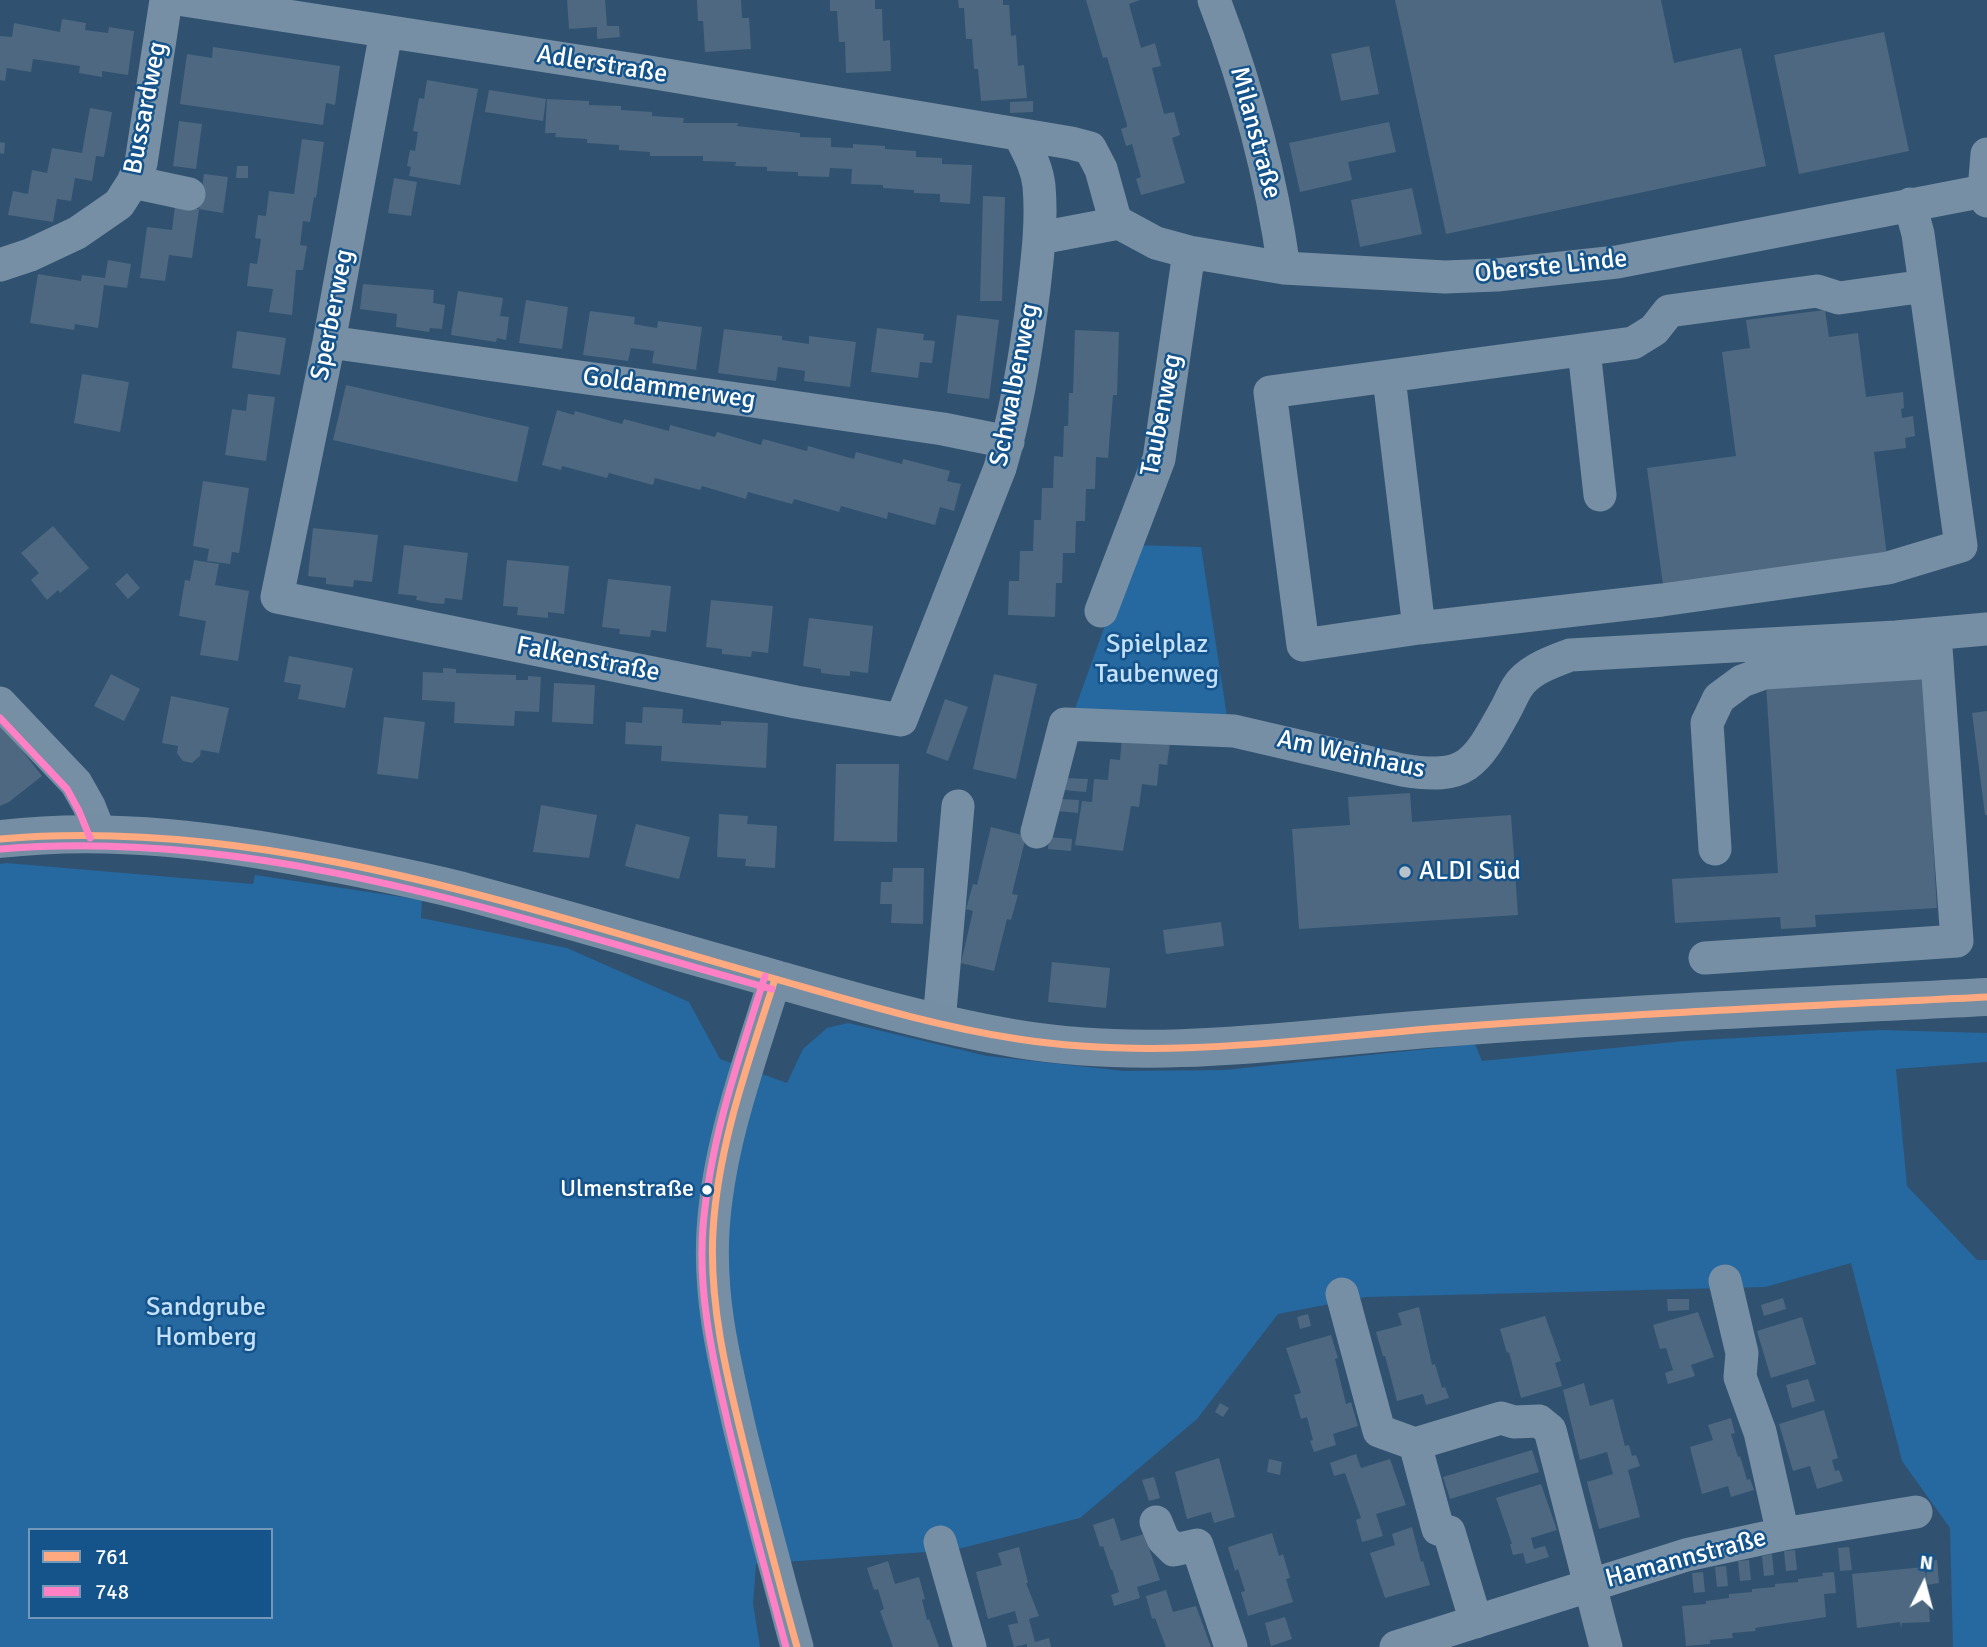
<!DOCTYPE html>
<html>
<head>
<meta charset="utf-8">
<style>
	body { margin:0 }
	#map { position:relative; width:1987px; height:1647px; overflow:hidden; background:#305270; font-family:Signika,sans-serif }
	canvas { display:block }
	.legend { position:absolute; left:28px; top:1528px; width:245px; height:91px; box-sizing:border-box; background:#15538b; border:2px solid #7398b9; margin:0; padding:9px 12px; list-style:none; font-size:21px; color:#fff }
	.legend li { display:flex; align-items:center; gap:14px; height:35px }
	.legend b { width:35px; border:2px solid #7398b9 }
	.north { position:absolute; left:1889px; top:1549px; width:70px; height:70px; -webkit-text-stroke:5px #15538b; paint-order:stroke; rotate:6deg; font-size:19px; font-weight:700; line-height:28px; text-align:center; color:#fff }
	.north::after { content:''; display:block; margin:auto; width:24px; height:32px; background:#fff; clip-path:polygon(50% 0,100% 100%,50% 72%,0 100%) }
</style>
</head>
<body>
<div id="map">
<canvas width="1987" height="1647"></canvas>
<ul class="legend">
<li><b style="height:9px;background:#ffa980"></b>761</li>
<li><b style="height:9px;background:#ff80c5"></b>748</li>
</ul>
<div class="north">N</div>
</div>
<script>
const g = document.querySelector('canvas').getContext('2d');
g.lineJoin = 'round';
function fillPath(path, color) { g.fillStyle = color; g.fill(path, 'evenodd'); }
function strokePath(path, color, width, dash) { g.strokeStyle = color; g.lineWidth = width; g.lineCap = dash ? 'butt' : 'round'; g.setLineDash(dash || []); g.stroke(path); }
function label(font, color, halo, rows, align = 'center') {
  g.font = font + ' Signika,sans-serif'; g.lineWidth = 5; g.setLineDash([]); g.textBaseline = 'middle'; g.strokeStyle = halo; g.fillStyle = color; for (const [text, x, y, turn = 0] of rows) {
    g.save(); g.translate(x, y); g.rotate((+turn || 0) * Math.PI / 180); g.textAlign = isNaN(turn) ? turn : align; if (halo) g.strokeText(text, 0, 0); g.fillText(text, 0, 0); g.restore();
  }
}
fillPath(new Path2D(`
	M1134,545L1201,547L1228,723L1072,717Z
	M6,863L253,884L255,875L422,900L421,918L567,948L689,1002L720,1059L787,1083L803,1049L827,1028L848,1023L987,1056L1124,1071L1224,1070L1475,1044L1482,1061L1684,1041L1880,1030L1987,1033V1062L1896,1069L1907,1186L1977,1260H1987V1647H1953L1950,1528L1902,1461L1851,1263L1765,1287L1366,1297L1278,1314L1197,1419L1080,1518L954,1550L756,1564L753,1604L760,1647H0V864ZM30,1530H271V1617H30Z`), '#2668a0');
fillPath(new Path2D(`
	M567,0H605L607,26H619L620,37L597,39V27L569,29Z
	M697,0H741L742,18H749L751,49L705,52L703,21H698Z
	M830,0H875V9H882L883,41L890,40L891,71L846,73L845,42H839L837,11H830Z
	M958,0H1003V5H1009L1011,36L1016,35L1018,66L1024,65L1027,98L981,101L978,69H974L972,39H966L964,8H959Z
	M1086,0H1140L1129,4L1141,48L1155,43L1161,66L1152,68L1164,114L1174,112L1180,135L1172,138L1185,183L1141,195L1136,179L1141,177L1132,144L1126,146L1121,129L1127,127V125L1107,57L1103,58Z
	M1395,0H1661L1674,63L1741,48L1766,166L1446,234Z
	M62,19L86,23L85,30L108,33L109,27L134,31L128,75L102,71V77L79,73L80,66L33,59L31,72L7,68L5,81L0,80V36L12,37L14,23L60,32Z
	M1884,32L1909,151L1799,174L1774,55Z
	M1369,46L1379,94L1341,101L1331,54Z
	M213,47L340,66L335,105L326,103L323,125L180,104L187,54L212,58Z
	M427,80L478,89L460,185L409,176L411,167L407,166L410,150L415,151L418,132L413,131L419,98L424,99Z
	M489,90L546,99L543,121L485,112Z
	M547,99L589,101V105L621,106V110L652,112V116L684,118L683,123H738L737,126L800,133V137L831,138V147L853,148V144L885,146V149L916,151V157L942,158V164L972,165L970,204L940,202V194L914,193V190L883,188V185L851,184L852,169L830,168L829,177L798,176V172L767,171V167L735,166L736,162L703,161V156H650V152L619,150V145L587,143V139L555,137L556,133H545Z
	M1033,101V112L1010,113V102Z
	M90,108L112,112L104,157L96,156L92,181L75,178L71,201L57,199L53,222L8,215L13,191L28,194L32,170L47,173L52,148L82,153Z
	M179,121L202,124L196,169L173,166Z
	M1389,122L1396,152L1348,162L1352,180L1300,192L1289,143Z
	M302,139L324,142L316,198L314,197L310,222L303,221L300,245L307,246L303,270H296L292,315L269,312L273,289L247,286L250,263L257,264L261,239L255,238L258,215L266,216L269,191L294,194Z
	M0,142L5,143L4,154L0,153Z
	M237,166H248V178H236Z
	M204,174L228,177L223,213L199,209L192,258L169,255L165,281L140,278L147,227L172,230L175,206L199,209Z
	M394,178L417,182L411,216L388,213Z
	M1412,188L1422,234L1360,247L1351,200Z
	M983,196L1005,197L1002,301H980Z
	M108,260L131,264L127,288L104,285L98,328L75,324L74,330L30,323L38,274L81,281L82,275L105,278Z
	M363,284L434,290L433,303L445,305L442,329L430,328L429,332L396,327L397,314L360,309Z
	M458,291L503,298L500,316L509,317L506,340L497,338L496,342L451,335Z
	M526,300L568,307L562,349L519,343Z
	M1825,310L1829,337L1858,333L1866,397L1903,392L1904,408L1901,409L1902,418L1913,416L1915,436L1905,438L1906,448L1874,452L1887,556L1663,585L1647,468L1736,456L1722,352L1750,348L1746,320Z
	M590,311L635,317L634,324L645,326L657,328L658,321L702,327L696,370L652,363L654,351L631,348L628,361L583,355Z
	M957,315L999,320L989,399L947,393Z
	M877,328L924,334L923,340L935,341L932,363L920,362L918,378L871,372Z
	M724,329L782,336V340L809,344V336L856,342L850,387L804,381L805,371L778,367L776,381L718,373Z
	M1075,330L1119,332L1117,395H1113L1108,458L1096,457L1095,489H1086L1085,521H1076L1075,553H1063L1062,583H1056L1055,617L1008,615L1009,581H1019L1020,551H1033L1034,520H1041L1042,488H1053L1054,456L1063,457L1064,426H1068L1069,393H1073Z
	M237,331L286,338L280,375L232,368Z
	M82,374L129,382L120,432L74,423Z
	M346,385L529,427L517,482L333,440Z
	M248,394L275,397L266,461L225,455L232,409L246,411Z
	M557,410L574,415L575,411L622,424L624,419L669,431L670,425L715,437L717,432L761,445L763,439L807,451L808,446L854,459L856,452L902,464L903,459L950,471L947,481L961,484L954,511L940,507L935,525L888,512L887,519L841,506L839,512L794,499L792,504L748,492L746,499L702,486L700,490L655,478L653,485L609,473L607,478L562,466L561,470L542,465Z
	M203,481L249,488L239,553L232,552L230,564L207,561L209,549L193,546Z
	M53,526L89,568L60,593L58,590L47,600L31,580L39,573L21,553Z
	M313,528L378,535L372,582L354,580L353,587L326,584V578L308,576Z
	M404,545L468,553L462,600L445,598L444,604L432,603L416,600L417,596L398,594Z
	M194,560L219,564L215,585L249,591L238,661L200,655L206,621L179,616L185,580L190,581Z
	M507,560L569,566L564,614L548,612V618L517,615L518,607L503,606Z
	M127,573L140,588L128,599L115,584Z
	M608,579L671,586L666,632L651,630L650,637L619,634L620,629L602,627Z
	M711,600L773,606L768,653L752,651L751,657L722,654V649L706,647Z
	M809,618L873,626L868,673L850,671V676L836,675L821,673V669L803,666Z
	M289,656L353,668L345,708L298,699L301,685L284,682Z
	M443,668L456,669V673L516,675V680H528V676L541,677L539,712L515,711L514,726L454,723L455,702L422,700L423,672L443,673Z
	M111,674L140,689L124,721L94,706Z
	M994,674L1037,684L1016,779L973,769Z
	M1923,674L1937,908L1815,915L1816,927L1781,929L1780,917L1675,923L1672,879L1778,873L1766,684Z
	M554,683L595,685L593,724L552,722Z
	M171,696L229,708L219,753L201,750L200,756L192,763L183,761L177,753L178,746L162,743Z
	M945,699L968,707L948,761L926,753Z
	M643,707L683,709L682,723L721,725V721L768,723L766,768L661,761L662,746L625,744L626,722L642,723Z
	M1987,711V815H1985L1972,713Z
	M384,717L425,722L418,779L377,774Z
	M0,722L42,776L9,802L0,806Z
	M1122,737L1170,743L1167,765L1159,764L1157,786L1142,784L1139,807L1131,806L1123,851L1075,845L1082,801L1092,802L1094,779L1108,780L1110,759L1120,760Z
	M836,764H899L897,842L834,841Z
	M1064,778L1088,779L1086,792L1063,790Z
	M1410,793L1412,822L1511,815L1518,915L1299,929L1292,829L1350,825L1348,797Z
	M1059,799L1079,800L1078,813L1058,811Z
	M541,805L597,815L589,858L533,852Z
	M719,814L748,816L747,824L777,826L775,868L745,866L746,859L717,857Z
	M636,824L690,837L679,879L625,866Z
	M991,827L1026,836L1012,894L1018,895L1011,920L1007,919L994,971L961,963L973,911L966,909L973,884L977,885Z
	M1049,837L1072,839L1071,851L1048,849Z
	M893,868H924L923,924L891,923L892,904H880L881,882H892Z
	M1221,922L1224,946L1166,954L1163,930Z
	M1052,962L1110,968L1106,1008L1048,1002Z
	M1783,1298L1786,1309L1764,1316L1761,1305Z
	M1667,1299H1689V1310L1668,1311Z
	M1419,1307L1432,1365L1435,1364L1442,1388L1445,1387L1449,1398L1426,1405L1423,1394L1397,1401L1385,1356H1383L1376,1332L1402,1325L1398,1313Z
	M1698,1312L1714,1357L1691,1365L1695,1376L1668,1384L1665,1373L1673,1370L1666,1348L1660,1349L1653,1325Z
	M1308,1314L1311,1326L1300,1329L1297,1317Z
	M1545,1316L1561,1361L1555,1363L1562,1386L1521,1398L1509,1352L1507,1353L1500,1329Z
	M1802,1317L1816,1364L1771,1378L1757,1331Z
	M1331,1335L1338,1358L1335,1359L1346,1404L1351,1402L1358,1426L1333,1434L1336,1445L1314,1452L1310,1441L1313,1440L1307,1417L1301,1419L1294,1395L1301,1393L1286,1348Z
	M1808,1379L1815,1401L1792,1408L1786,1385Z
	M1584,1383L1590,1406L1613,1399L1625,1446L1629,1445L1632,1456L1636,1455L1640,1466L1628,1470L1640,1517L1599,1529L1587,1482L1613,1474L1607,1452L1580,1460L1563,1390Z
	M1220,1403L1229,1408L1223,1417L1215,1412Z
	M1824,1410L1838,1458L1832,1460L1835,1471L1839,1470L1843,1481L1817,1489L1810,1466L1793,1471L1779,1424Z
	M1731,1418L1735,1433L1731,1434L1738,1457L1740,1456L1747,1480L1750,1479L1754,1490L1731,1497L1728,1486L1702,1494L1690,1447L1713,1440L1708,1425Z
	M1532,1450L1539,1472L1450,1499L1443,1477Z
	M1356,1454L1361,1468L1390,1459L1406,1505L1376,1514L1383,1536L1362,1542L1356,1520L1361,1518L1345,1473L1334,1476L1330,1463Z
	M1219,1458L1235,1517L1214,1523L1211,1512L1187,1519L1175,1472Z
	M1269,1459L1282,1462L1280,1475L1267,1472Z
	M1154,1477L1160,1498L1149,1501L1142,1480Z
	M1541,1484L1557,1530L1531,1538L1534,1549L1545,1546L1549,1557L1526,1564L1523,1553L1513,1555L1510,1544H1512L1496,1498Z
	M1114,1518L1121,1541L1144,1534L1160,1580L1137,1587L1140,1598L1114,1606L1111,1595L1119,1592L1112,1569L1111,1570L1103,1546L1100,1547L1093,1525Z
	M1412,1527L1421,1562L1423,1561L1430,1585L1385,1598L1370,1553L1395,1545L1392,1534Z
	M1272,1533L1279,1556L1283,1554L1290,1578L1286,1579L1293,1602L1248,1616L1241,1592L1245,1591L1238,1569L1235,1571L1228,1547Z
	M1019,1547L1028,1583H1026L1039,1616L1029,1619L1035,1642L1049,1638L1051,1647H1027V1644L1014,1647L1008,1625L1018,1623L1015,1611L988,1619L976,1572L1002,1565L998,1553Z
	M1849,1547L1852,1570L1840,1571L1838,1548Z
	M1795,1550L1797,1570L1786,1571L1784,1551Z
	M1772,1554L1774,1575L1764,1576L1762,1556Z
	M1749,1560L1751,1580L1740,1581L1738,1561Z
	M1937,1560L1939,1583L1927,1585L1930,1622L1902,1623L1901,1628L1900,1622L1857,1628L1852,1574L1924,1567L1927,1581L1925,1561Z
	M888,1561L895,1584L919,1577L925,1599L922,1600L927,1620L929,1619L939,1647H893L880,1611L884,1609L878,1589L874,1590L867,1568Z
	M1726,1566L1728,1586L1717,1587L1715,1567Z
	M1703,1572L1705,1592L1694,1593L1692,1573Z
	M1834,1572L1836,1593L1824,1594L1826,1617L1755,1628L1756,1631L1732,1633L1733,1638L1710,1640V1644L1686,1646L1682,1606L1706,1604V1601L1729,1598V1594L1752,1592V1589L1775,1587V1584L1798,1582V1579L1823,1576L1822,1573Z
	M1166,1590L1173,1612L1196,1606L1211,1647H1166L1155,1618L1152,1619L1146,1596Z
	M1285,1617L1292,1639L1271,1646L1265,1623Z`), '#4d6880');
strokePath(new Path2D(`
	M184,0L649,72L1071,143L1090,148L1101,169L1114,216L1119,223
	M1214,0C1248,88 1271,175 1284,268
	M386,32L329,342L277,597L796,702L901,720L1000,468C1017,410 1027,348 1034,288C1038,254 1042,220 1039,186C1037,167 1028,152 1020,136
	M1987,154L1984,191L1987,201
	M133,182L189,194
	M1910,204L1918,234L1961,546L1888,568L1662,600L1419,628L1303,645L1270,392L1633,343L1654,330L1669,311L1817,291L1839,298L1925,286
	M1119,223L1156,243L1189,252L1284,268L1445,277L1497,275L1617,262L1984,191
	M1040,238L1119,223
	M0,265L30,255L77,233L119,204L133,182L141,163L166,0
	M329,342L759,402L943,429L1008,442
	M1584,350L1600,495
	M1389,378L1419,628
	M1101,611L1159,459L1189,252
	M0,703L76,783L89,806L100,834
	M1037,832L1065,724L1234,731L1402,770C1468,781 1476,763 1506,709C1511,700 1515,688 1522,681C1534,668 1554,661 1570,655L1896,637L1987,629
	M1715,849L1707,723L1719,698L1742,681L1764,673L1936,662
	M1705,958L1957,941L1935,634
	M775,979C750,1061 718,1144 713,1231C709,1300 724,1359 739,1426C757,1500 777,1573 797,1647
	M939,1022L958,806
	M1725,1281L1742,1353L1740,1377L1760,1432L1783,1534
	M1342,1294L1379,1431L1415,1444L1438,1529L1449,1532L1476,1622
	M1415,1444L1501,1418L1514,1422L1539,1421L1550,1430L1606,1647
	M1156,1522L1163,1539L1174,1550L1197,1545L1231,1647
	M940,1542L970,1647
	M1396,1647L1686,1555L1783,1534L1916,1512`), '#778fa5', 33);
strokePath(new Path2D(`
	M0,839C112,826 222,841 332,863C378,872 425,881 470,893C571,920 671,950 772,978C853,1001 935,1025 1018,1039C1158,1062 1301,1038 1441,1028C1623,1014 1805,1006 1987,997`), '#768ea3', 38);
strokePath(new Path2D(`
	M0,839C263,816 523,908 772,978C853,1001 934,1026 1018,1039C1159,1061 1301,1039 1441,1028C1623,1014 1805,1006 1987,997
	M775,979C749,1061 718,1144 713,1231C709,1302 726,1373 743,1441C760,1510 778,1579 797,1647`), '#ffa980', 7);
strokePath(new Path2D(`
	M0,718L67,789L79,811L90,838
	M1,849C264,827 522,920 772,989
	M765,976C739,1058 710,1140 703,1227C698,1289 711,1351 725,1411C743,1490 765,1569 786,1647`), '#ff80c5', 7);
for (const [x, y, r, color] of [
	[1405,872,7,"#b7c2cd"],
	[707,1190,6,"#fff"]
]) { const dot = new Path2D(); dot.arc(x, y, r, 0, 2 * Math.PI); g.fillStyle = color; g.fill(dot); strokePath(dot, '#15538b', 2.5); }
label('24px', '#fff', '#15538b', [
	["Ulmenstraße",694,1190]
], 'right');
label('26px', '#fff', '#15538b', [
	["Adlerstraße",602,65,9],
	["Bussardweg",146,108,-79],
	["Milanstraße",1255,133,75],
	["Oberste Linde",1551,267,-6],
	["Sperberweg",333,315,-79],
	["Schwalbenweg",1015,385,-79],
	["Goldammerweg",669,389,8],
	["Taubenweg",1162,415,-79],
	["Falkenstraße",588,660,11],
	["Am Weinhaus",1351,755,12],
	["Hamannstraße",1686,1559,-15]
]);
label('26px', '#c4e2fb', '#15538b', [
	["Spielplaz",1157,645],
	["Taubenweg",1157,675],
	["Sandgrube",206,1308],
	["Homberg",206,1338]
]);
label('26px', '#fff', '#15538b', [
	["ALDI Süd",1419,872]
], 'left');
</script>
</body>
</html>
